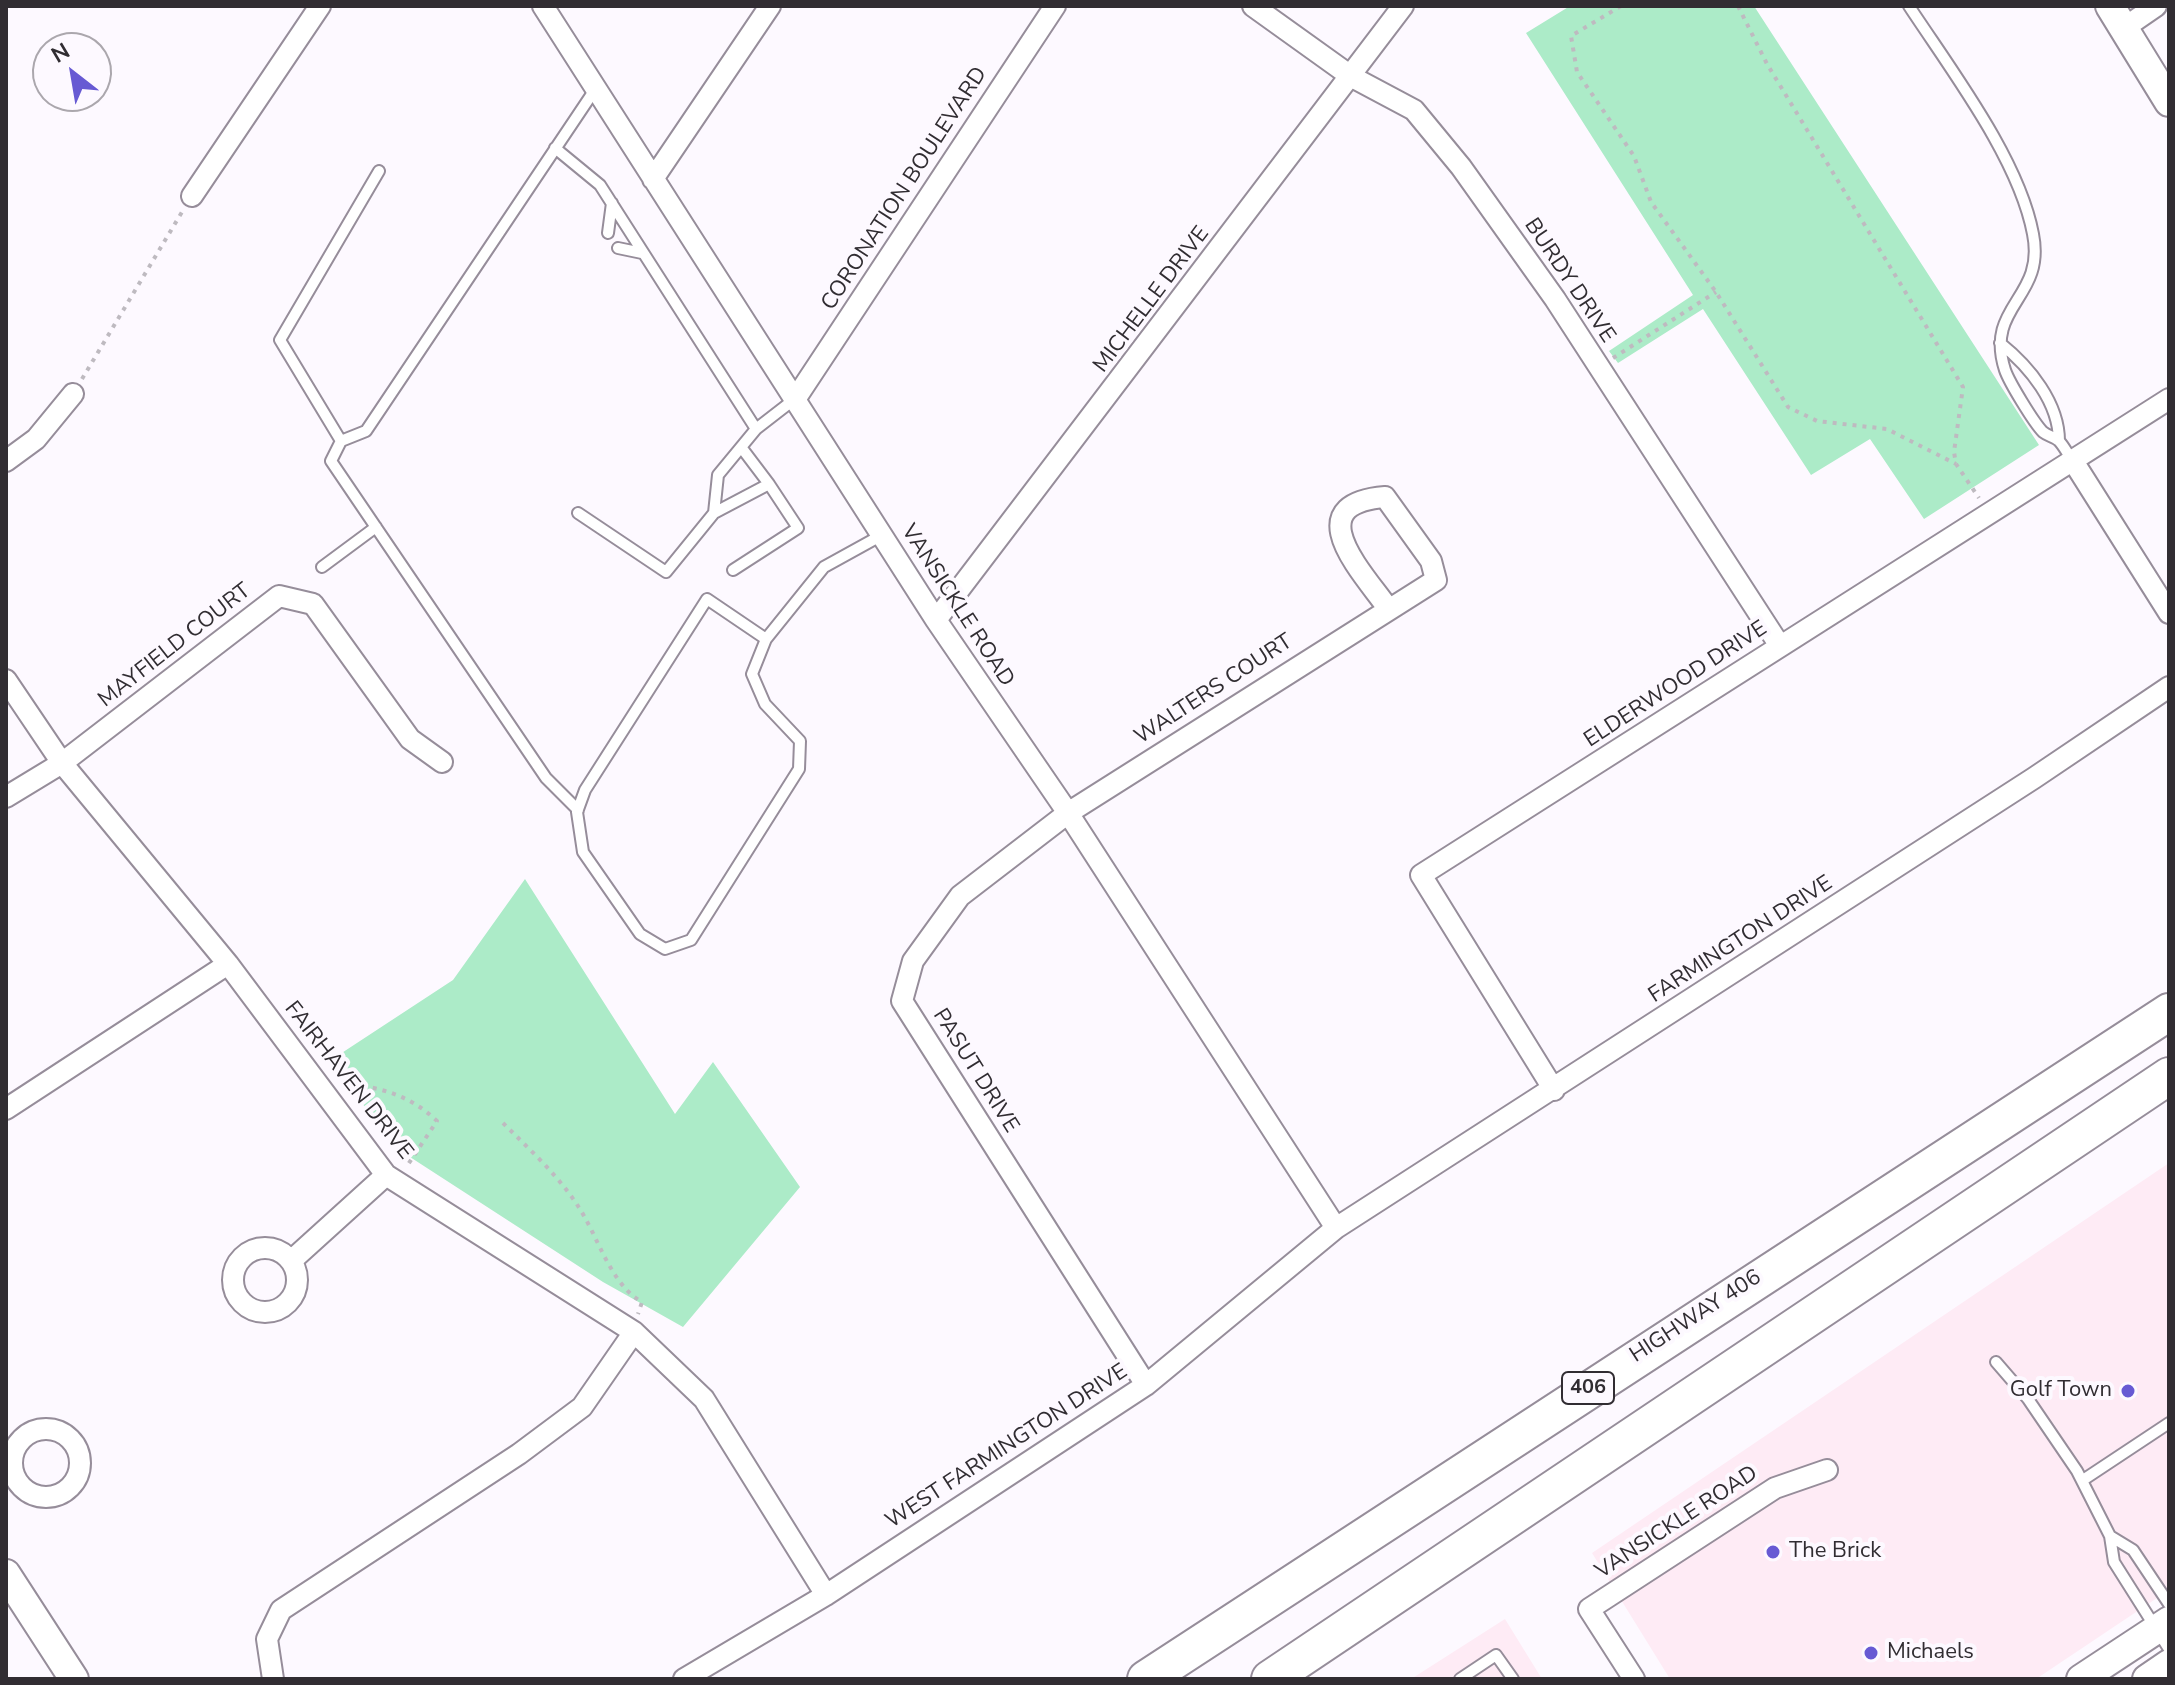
<!DOCTYPE html>
<html>
<head>
<meta charset="utf-8">
<style>
	body { margin:0 }
	#map { position:relative; width:2175px; height:1685px; overflow:hidden; background:#fdf9ff; font-family:"Nunito Sans",sans-serif }
	canvas { display:block }
	.frame { position:absolute; inset:0; border:8px solid #312d32; pointer-events:none }
	.north { position:absolute; left:32px; top:32px; width:80px; height:80px; box-sizing:border-box; background:#fdf9ff; border:2px solid #aba7ad; border-radius:50%; rotate:329deg; font-size:22px; font-weight:700; line-height:32px; text-align:center; color:#312d32 }
	.north::after { content:''; display:block; margin:auto; width:28px; height:36px; background:#675ad3; clip-path:polygon(50% 0,100% 100%,50% 72%,0 100%) }
</style>
</head>
<body>
<div id="map">
<canvas width="2175" height="1685"></canvas>
<div class="frame"></div>
<div class="north">N</div>
</div>
<script>
const g = document.querySelector('canvas').getContext('2d');
g.lineJoin = 'round';
function fillPath(path, color) { g.fillStyle = color; g.fill(path, 'evenodd'); }
function strokePath(path, color, width, dash) { g.strokeStyle = color; g.lineWidth = width; g.lineCap = dash ? 'butt' : 'round'; g.setLineDash(dash || []); g.stroke(path); }
function label(font, color, halo, rows, align = 'center') {
  g.font = font + ' "Nunito Sans",sans-serif'; g.lineWidth = 8; g.setLineDash([]); g.textBaseline = 'middle'; g.strokeStyle = halo; g.fillStyle = color; for (const [text, x, y, turn = 0] of rows) {
    g.save(); g.translate(x, y); g.rotate((+turn || 0) * Math.PI / 180); g.textAlign = isNaN(turn) ? turn : align; if (halo) g.strokeText(text, 0, 0); g.fillText(text, 0, 0); g.restore();
  }
}
fillPath(new Path2D(`
	M2169,1163V1590L2036,1679H1670L1592,1553Z
	M1505,1619L1542,1679H1411Z`), '#feebf5');
fillPath(new Path2D(`
	M1570,6H1754L2039,445L1924,519L1870,439L1811,475L1703,309L1618,363L1609,351L1693,295L1526,33Z
	M525,879L675,1114L713,1062L800,1187L683,1327L603,1282L393,1146L331,1060L453,980Z`), '#acebc8');
const lane = new Path2D(`
	M1909,6C1951,70 2019,159 2033,234C2046,299 1984,305 2005,370C2009,382 2034,423 2043,432C2048,436 2055,437 2059,441C2064,446 2068,455 2073,461
	M555,148L600,185L756,429L796,398
	M608,233L612,203
	M618,248L642,253
	M2000,343C2030,367 2059,403 2059,441
	M341,441L280,340L379,171
	M578,513L666,572L714,513L718,475L756,429
	M714,513L769,484L741,447
	M322,567L376,527
	M733,570L798,528L769,484
	M766,639L707,599L585,790L577,812L583,852L640,934L665,949L691,940L799,769L800,741L765,704L752,674L766,639L824,567L882,535
	M578,810L546,778L331,461L341,441L366,431L596,88
	M1996,1362L2028,1399L2077,1471L2110,1536L2114,1562L2169,1649
	M2083,1480L2169,1423
	M2110,1536L2133,1550L2169,1604
	M1460,1679L1496,1655L1513,1679`);
const street = new Path2D(`
	M543,6L936,620L1068,813L1336,1228
	M1253,6L1352,77L1414,110L1461,167L1555,299L1780,646
	M2124,28L2156,6
	M653,179L770,6
	M192,196L320,6
	M796,398L1055,6
	M6,461L36,439L73,394
	M2073,461L2169,613
	M936,620L1403,6
	M6,680L62,763L228,964L386,1175L634,1332L704,1399L826,1595
	M6,797L62,763L279,596L313,604L410,739L442,762
	M1554,1090L1421,875L2169,399
	M6,1109L228,964
	M233 1280a32 32 0 1 1 64 0a32 32 0 1 1-64 0Z
	M291,1261L386,1175
	M1146,1385L902,1001L913,961L960,896L1068,813L1436,580L1431,561L1385,497C1297,504 1362,572 1387,607
	M12 1463a34 34 0 1 1 68 0a34 34 0 1 1-68 0Z
	M273,1679L267,1639L281,1610L519,1454L582,1407L634,1332
	M684,1679L826,1595L1146,1385L1336,1228L2034,778L2169,687
	M1634,1679L1589,1609L1775,1488L1827,1470`);
const secondary = new Path2D(`
	M2110,6L2169,102
	M6,1574L74,1679
	M2081,1679L2169,1621
	M2147,1679L2169,1664`);
const highway = new Path2D(`
	M1146,1679L2169,1012
	M1270,1679L2169,1076`);
strokePath(lane, '#968d9a', 14);
strokePath(street, '#968d9a', 24);
strokePath(secondary, '#968d9a', 32);
strokePath(highway, '#968d9a', 40);
strokePath(new Path2D(`
	M1621,6L1571,36L1577,72L1634,156L1651,202L1716,292L1788,407L1817,421L1887,429L1956,464
	M1738,6L1767,64L1963,387L1954,452L1956,464L1979,498
	M1613,358L1716,292
	M82,379L182,212
	M343,1084C379,1086 411,1096 437,1121L407,1166
	M503,1123C529,1149 557,1174 578,1206C598,1236 610,1284 642,1302L638,1314`), '#bebac0', 4, [4, 6]);
strokePath(lane, '#fff', 10);
strokePath(street, '#fff', 20);
strokePath(secondary, '#fff', 28);
strokePath(highway, '#fff', 36);
for (const [x, y, r, color] of [
	[2128,1391,8,"#675ad3"],
	[1773,1552,8,"#675ad3"],
	[1871,1653,8,"#675ad3"]
]) { const dot = new Path2D(); dot.arc(x, y, r, 0, 2 * Math.PI); g.fillStyle = color; g.fill(dot); strokePath(dot, '#fdf9ff', 3); }
for (const [x, y, w] of [
	[1588,1388,52]
]) { const box = new Path2D(); box.roundRect(x - w / 2, y - 16, w, 32, 6); g.fillStyle = '#fdf9ff'; g.fill(box); strokePath(box, '#312d32', 2); }
label('bold 20px', '#312d32', null, [
	["406",1588,1388]
]);
label('22px', '#312d32', '#fdf9ff', [
	["CORONATION BOULEVARD",905,189,-57],
	["BURDY DRIVE",1569,281,56],
	["MICHELLE DRIVE",1152,300,-53],
	["VANSICKLE ROAD",957,606,57],
	["MAYFIELD COURT",175,646,-38],
	["ELDERWOOD DRIVE",1676,685,-33],
	["WALTERS COURT",1214,690,-33],
	["FARMINGTON DRIVE",1741,940,-33],
	["PASUT DRIVE",975,1071,58],
	["FAIRHAVEN DRIVE",348,1081,52],
	["HIGHWAY 406",1696,1317,-33],
	["WEST FARMINGTON DRIVE",1007,1447,-33],
	["VANSICKLE ROAD",1677,1523,-33]
]);
label('22px', '#312d32', '#fdf9ff', [
	["Golf Town",2112,1391,"right"],
	["The Brick",1789,1552],
	["Michaels",1887,1653]
], 'left');
</script>
</body>
</html>
